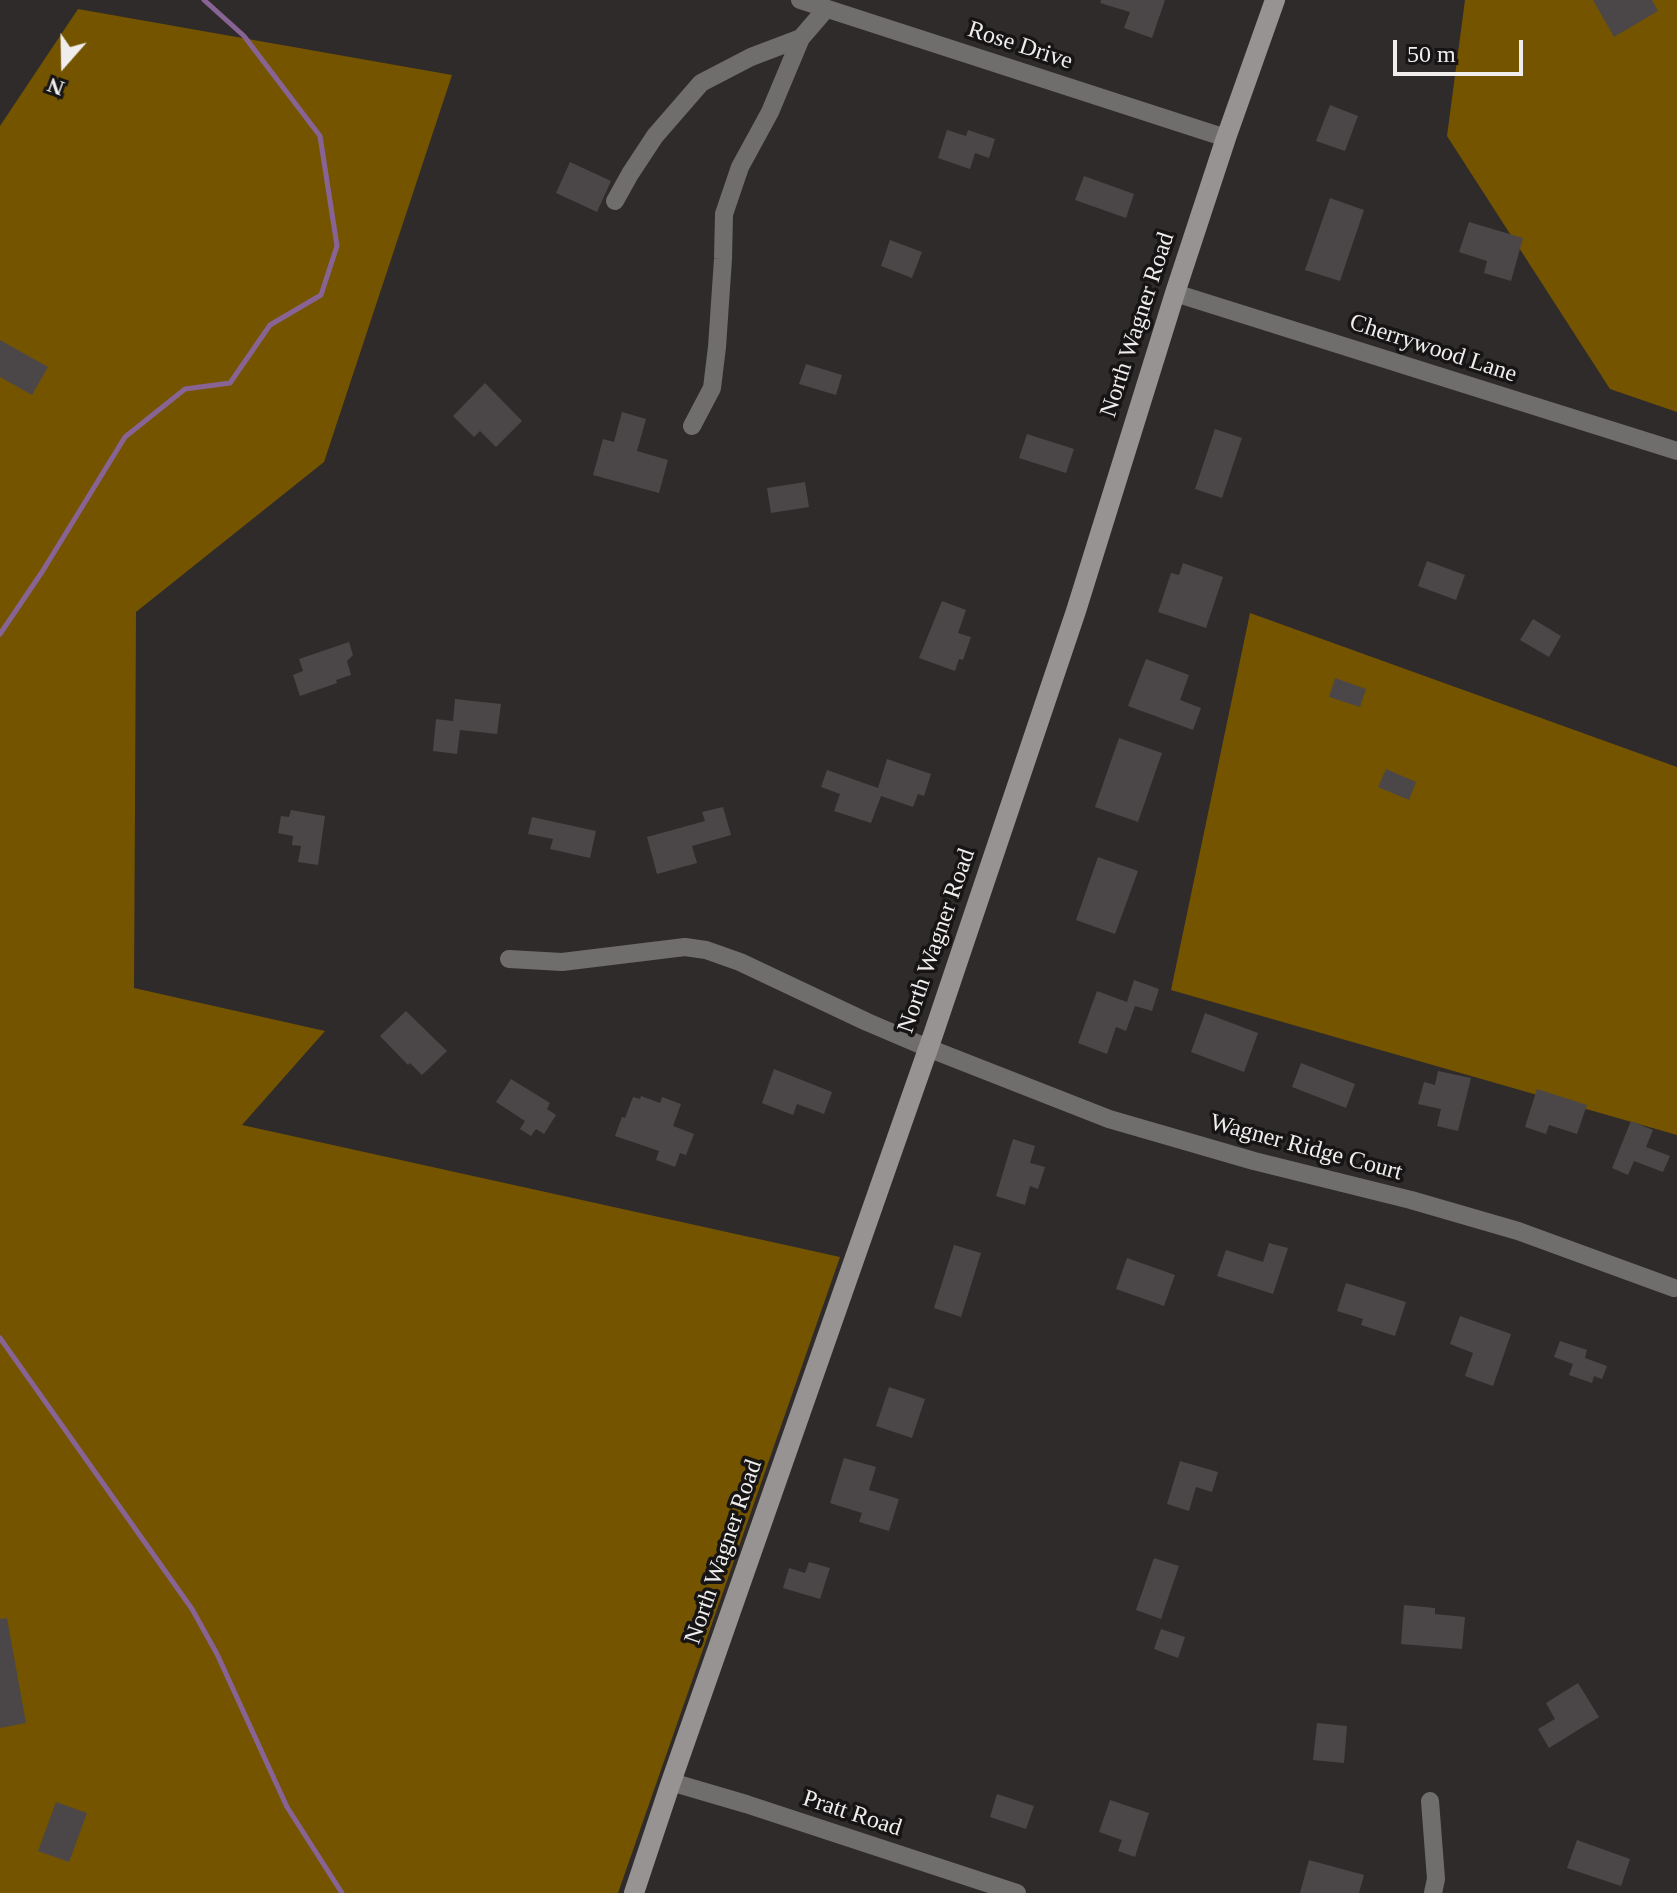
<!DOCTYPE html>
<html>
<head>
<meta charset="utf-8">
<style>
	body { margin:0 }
	#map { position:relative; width:1677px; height:1893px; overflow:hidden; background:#2f2b2a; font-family:Georgia,serif }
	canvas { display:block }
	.north { position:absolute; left:24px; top:24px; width:80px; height:80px; -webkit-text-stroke:6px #161414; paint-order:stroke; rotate:200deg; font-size:22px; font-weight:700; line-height:32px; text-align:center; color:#f0eded }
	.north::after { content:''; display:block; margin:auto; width:28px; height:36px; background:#f0eded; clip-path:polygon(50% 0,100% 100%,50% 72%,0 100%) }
	.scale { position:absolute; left:1393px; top:40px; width:130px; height:36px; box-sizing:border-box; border:4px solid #f0eded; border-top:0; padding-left:10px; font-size:24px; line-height:28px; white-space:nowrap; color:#f0eded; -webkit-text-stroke:6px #161414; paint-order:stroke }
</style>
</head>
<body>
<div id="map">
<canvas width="1677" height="1893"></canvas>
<div class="north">N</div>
<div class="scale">50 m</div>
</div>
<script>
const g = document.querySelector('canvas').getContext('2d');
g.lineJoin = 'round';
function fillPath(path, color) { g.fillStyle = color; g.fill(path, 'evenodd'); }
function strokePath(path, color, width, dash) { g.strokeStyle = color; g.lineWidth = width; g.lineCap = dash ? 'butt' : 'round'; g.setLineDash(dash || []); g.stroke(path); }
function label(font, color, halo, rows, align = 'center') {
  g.font = font + ' Georgia,serif'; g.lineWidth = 7; g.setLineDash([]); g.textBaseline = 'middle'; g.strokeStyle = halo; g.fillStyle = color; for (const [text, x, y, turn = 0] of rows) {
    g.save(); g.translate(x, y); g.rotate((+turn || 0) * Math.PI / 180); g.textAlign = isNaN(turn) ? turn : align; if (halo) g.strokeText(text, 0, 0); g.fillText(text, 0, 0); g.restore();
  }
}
fillPath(new Path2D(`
	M1465,0H1677V412L1610,389L1447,136Z
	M78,9L452,75L324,462L136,612L134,988L325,1031L242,1125L840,1257L618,1893H0V126Z
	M1250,613L1677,767V1135L1171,990Z`), '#755400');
strokePath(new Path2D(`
	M0,634L42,572L125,437L185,389L230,383L270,325L321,295L337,246L320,136L244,36L204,0
	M0,1338L192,1609L217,1654L287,1807L342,1893`), '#886494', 5);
fillPath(new Path2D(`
	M1101,0H1165L1152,38L1124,28L1130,12L1100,3Z
	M1593,0H1652L1658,11L1614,37Z
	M1330,105L1358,116L1345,151L1316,141Z
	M947,130L966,136L968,130L995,139L989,158L975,153L970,169L938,158Z
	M570,162L611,181L597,212L556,193Z
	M1084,176L1134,194L1126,218L1075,200Z
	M1330,198L1364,210L1340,281L1305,270Z
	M1469,222L1523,238L1511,281L1484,273L1487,261L1459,252Z
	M890,240L922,252L912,278L881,266Z
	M0,340L48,367L32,395L0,377Z
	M806,364L842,375L836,395L799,384Z
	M485,383L522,421L496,447L480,431L474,437L453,416Z
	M622,412L646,419L637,451L668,460L659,493L593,475L603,439L614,442Z
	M1215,429L1242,438L1222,498L1195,489Z
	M1027,434L1074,449L1066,473L1019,458Z
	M805,482L809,507L771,513L767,488Z
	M1427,561L1465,575L1456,600L1418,586Z
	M1183,563L1223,577L1206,628L1158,612L1171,573L1179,575Z
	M942,601L966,610L958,633L971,637L963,660L959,659L955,671L919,658Z
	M1533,619L1561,636L1549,657L1520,640Z
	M349,642L353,655L347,661L351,675L336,680L337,683L300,696L293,675L303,671L299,659Z
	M1146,659L1189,675L1180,700L1201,708L1193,730L1128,706Z
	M1335,678L1366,689L1360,707L1329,697Z
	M455,699L501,704L497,734L460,730L457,754L433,751L436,719L453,721Z
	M1119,738L1162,753L1138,822L1095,807Z
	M887,759L931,774L924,796L918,794L913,807L881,796L871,823L834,811L840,794L821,787L827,770L878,788Z
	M1386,769L1416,782L1409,800L1378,787Z
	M723,807L731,835L692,846L697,863L657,874L647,837L705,821L702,812Z
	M291,810L325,816L318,865L298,862L301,846L292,845L293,836L278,833L281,816L289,817Z
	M532,817L596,831L590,858L550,849L553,839L528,834Z
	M1098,857L1138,871L1115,934L1076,920Z
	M1134,980L1159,989L1152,1011L1135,1006L1126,1031L1116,1027L1107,1054L1078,1043L1097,991L1127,1002Z
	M406,1011L447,1051L422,1075L410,1063L408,1065L380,1036Z
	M1205,1013L1258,1033L1244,1072L1191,1052Z
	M1301,1063L1355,1084L1346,1108L1292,1087Z
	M774,1069L832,1092L824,1114L797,1104L793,1115L762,1103Z
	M1438,1071L1471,1078L1458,1131L1437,1126L1441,1109L1418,1104L1424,1082L1435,1085Z
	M511,1079L550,1103L547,1109L556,1115L544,1134L536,1129L531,1136L520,1129L525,1121L496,1102Z
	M1537,1089L1587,1105L1577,1134L1549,1125L1546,1134L1525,1127Z
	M641,1096L660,1103L662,1097L681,1104L673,1126L694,1134L686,1155L680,1153L675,1167L656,1160L659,1151L615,1136L622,1117L625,1118L633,1097L640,1099Z
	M1631,1121L1653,1130L1646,1147L1670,1156L1663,1172L1634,1161L1628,1175L1612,1168Z
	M1013,1139L1035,1146L1030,1163L1045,1167L1038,1189L1030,1186L1025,1205L996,1196Z
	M1269,1243L1288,1248L1273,1294L1217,1276L1226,1250L1263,1262Z
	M954,1245L981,1253L961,1317L934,1308Z
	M1127,1258L1175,1275L1164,1306L1116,1289Z
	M1346,1283L1406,1302L1395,1336L1361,1325L1363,1319L1337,1311Z
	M1460,1316L1511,1334L1493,1386L1465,1376L1473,1353L1450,1344Z
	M1560,1341L1587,1350L1585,1358L1607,1366L1602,1379L1594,1376L1592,1383L1569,1375L1573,1364L1554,1357Z
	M889,1387L925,1399L912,1438L876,1426Z
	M844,1458L876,1467L869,1490L899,1499L889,1531L859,1522L862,1513L830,1503Z
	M1180,1461L1218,1472L1212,1492L1196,1487L1189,1511L1167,1504Z
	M1154,1558L1179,1566L1161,1619L1136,1610Z
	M809,1562L830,1568L820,1599L783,1588L789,1568L805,1573Z
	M1404,1605L1435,1608V1614L1465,1617L1462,1649L1401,1644Z
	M7,1618L26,1723L0,1728V1619Z
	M1161,1629L1185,1637L1178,1658L1154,1649Z
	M1578,1683L1599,1717L1549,1748L1538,1729L1555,1719L1546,1703Z
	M1317,1723L1347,1726L1344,1763L1313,1760Z
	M997,1794L1034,1806L1026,1829L990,1817Z
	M1110,1800L1149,1813L1135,1857L1118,1851L1122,1840L1099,1832Z
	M56,1802L87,1813L69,1862L38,1851Z
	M1577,1840L1630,1859L1621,1886L1567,1868Z
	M1309,1860L1364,1875L1359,1893H1300Z`), '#4b4749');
strokePath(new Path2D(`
	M800,0L1226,138
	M615,201L630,174L655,136L701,83L751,57L801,38L826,9
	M1175,293L1677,451
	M692,426L712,388L717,347L723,259L724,214L740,167L770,112L801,38
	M509,959L562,962L685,947L706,950L740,962L867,1022L928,1048L1109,1119L1254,1161L1411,1200L1518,1231L1674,1288
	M671,1782L746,1804L1017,1893
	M1430,1801L1436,1879L1433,1893`), '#706e6d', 18);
strokePath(new Path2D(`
	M634,1893L671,1782L934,1032L1076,611L1175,293L1226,138L1275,0`), '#969392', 20);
label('24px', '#f0eded', '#161414', [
	["Rose Drive",1020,46,18],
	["North Wagner Road",1138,325,-72],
	["Cherrywood Lane",1433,349,18],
	["North Wagner Road",937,941,-71],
	["Wagner Ridge Court",1306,1148,15],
	["North Wagner Road",724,1552,-71],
	["Pratt Road",852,1814,18]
]);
</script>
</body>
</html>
